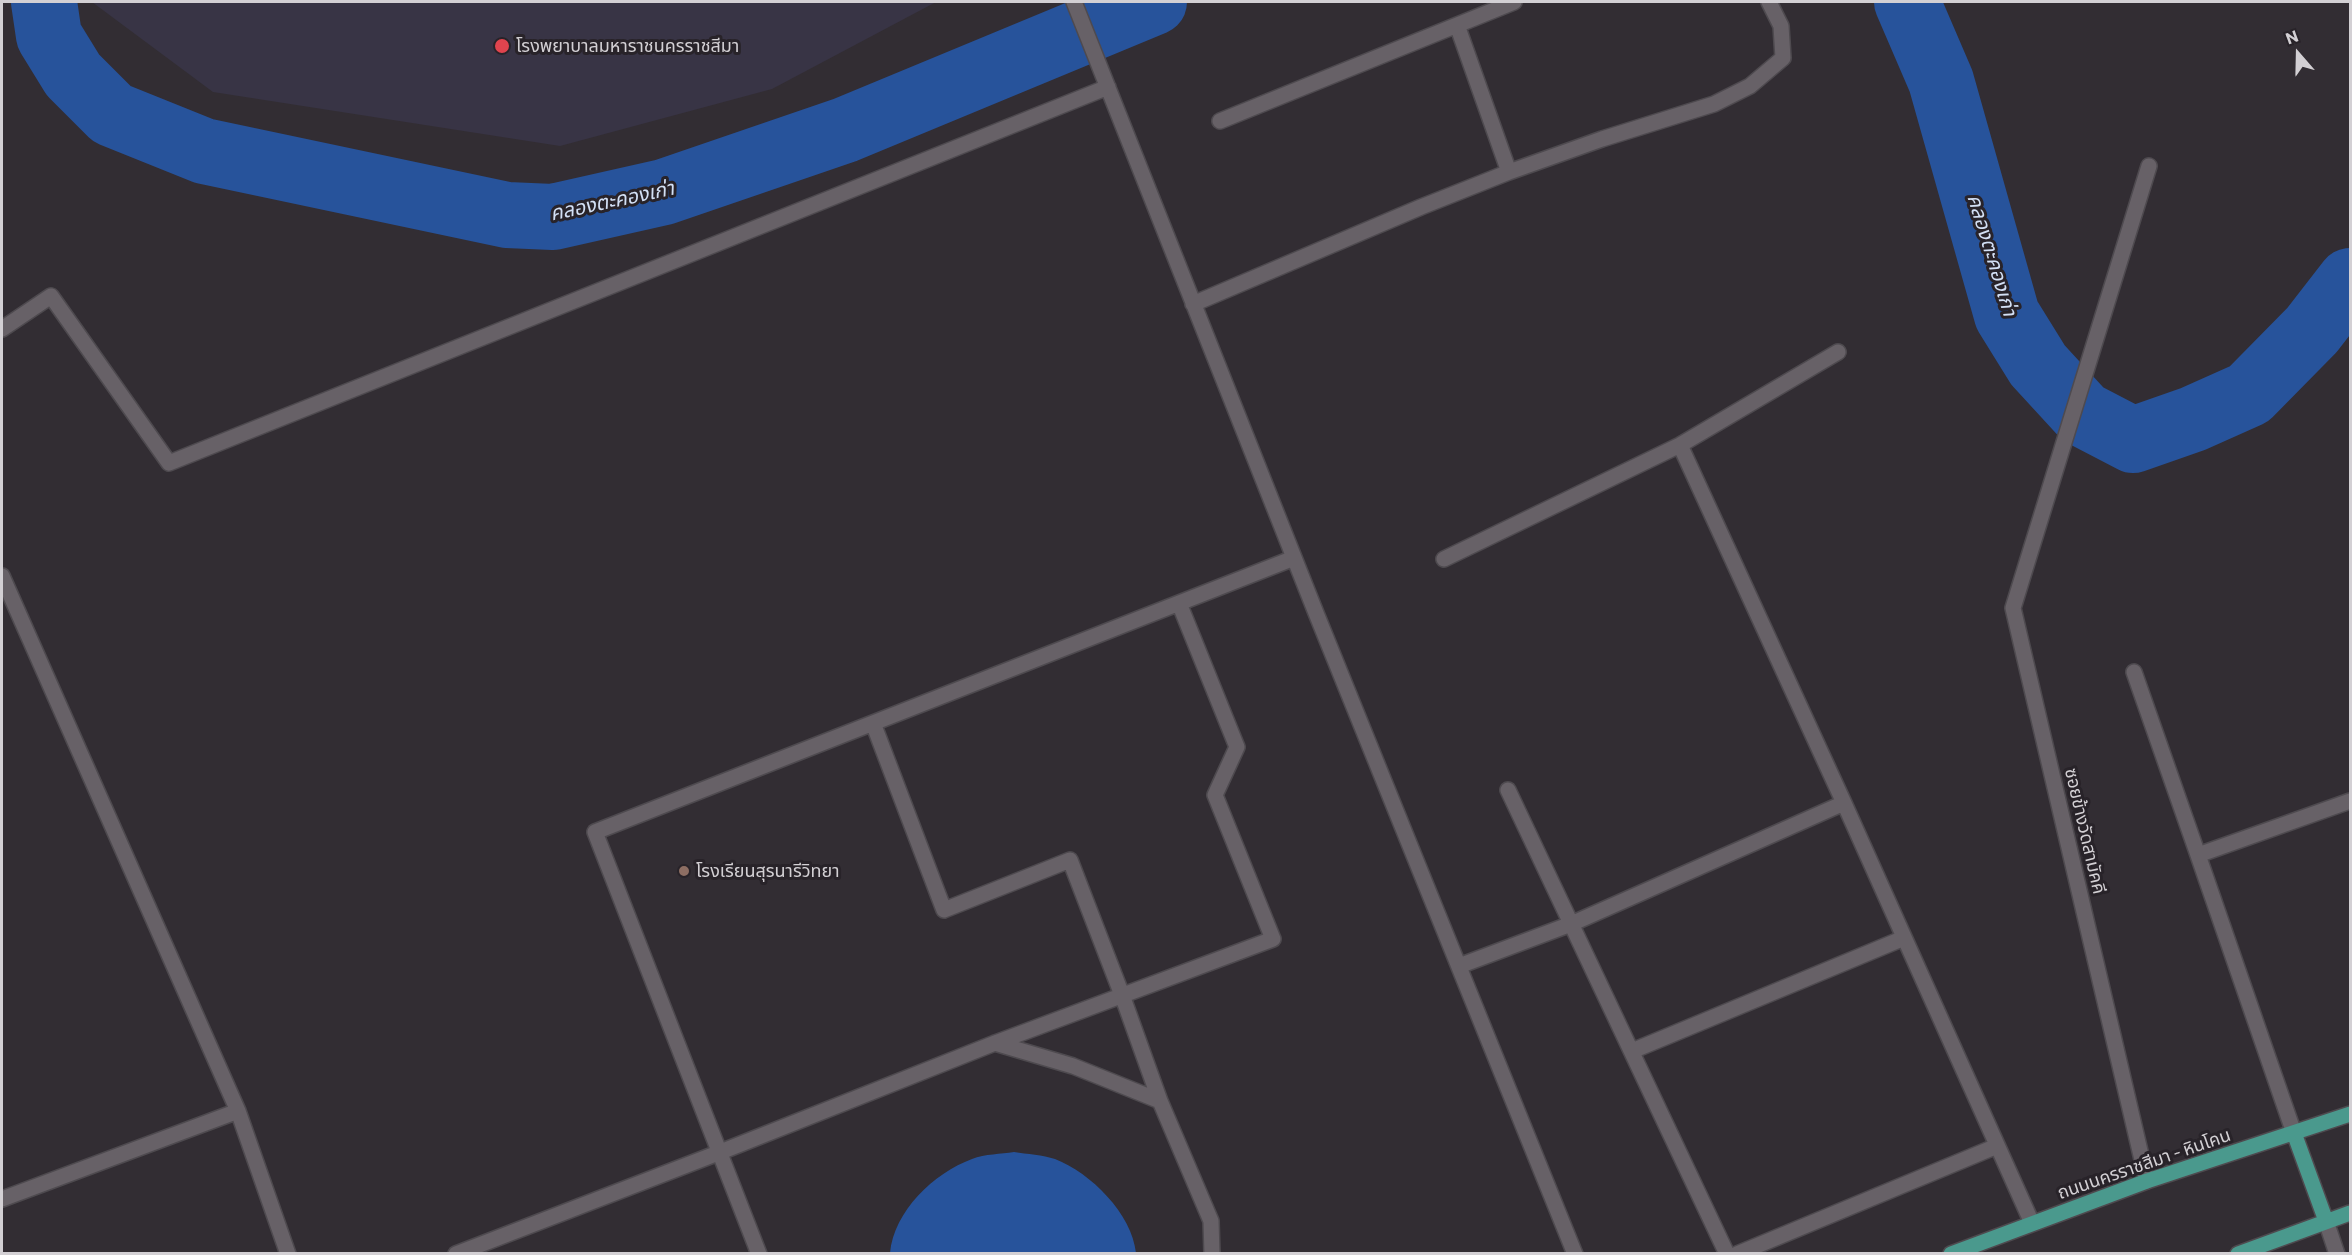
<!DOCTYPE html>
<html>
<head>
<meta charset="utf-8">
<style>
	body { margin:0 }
	#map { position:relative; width:2352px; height:1255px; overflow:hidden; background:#322d33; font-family:Commissioner,sans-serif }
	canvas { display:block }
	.frame { position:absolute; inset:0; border:3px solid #d3d0d4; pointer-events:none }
	.north { position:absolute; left:2268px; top:24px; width:60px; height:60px; -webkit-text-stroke:4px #282329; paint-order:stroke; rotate:340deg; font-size:16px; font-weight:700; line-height:24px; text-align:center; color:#d3d0d4 }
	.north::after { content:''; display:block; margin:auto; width:21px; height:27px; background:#d3d0d4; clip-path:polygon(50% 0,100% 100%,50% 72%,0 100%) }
</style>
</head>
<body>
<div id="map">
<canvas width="2352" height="1255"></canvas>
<div class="frame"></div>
<div class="north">N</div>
</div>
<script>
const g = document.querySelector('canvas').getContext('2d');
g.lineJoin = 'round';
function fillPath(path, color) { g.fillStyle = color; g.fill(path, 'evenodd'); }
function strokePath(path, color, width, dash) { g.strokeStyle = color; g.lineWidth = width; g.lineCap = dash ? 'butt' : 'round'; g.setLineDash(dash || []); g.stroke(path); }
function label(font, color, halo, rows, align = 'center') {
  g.font = font + ' Commissioner,"Noto Sans Thai",sans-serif'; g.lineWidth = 6; g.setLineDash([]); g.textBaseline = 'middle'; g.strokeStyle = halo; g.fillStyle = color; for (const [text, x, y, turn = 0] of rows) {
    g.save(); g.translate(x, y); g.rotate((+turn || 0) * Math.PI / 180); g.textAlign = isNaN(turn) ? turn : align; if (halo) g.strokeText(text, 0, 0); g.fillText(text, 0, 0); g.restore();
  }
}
fillPath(new Path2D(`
	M92,2H936L772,89L560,146L213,92Z`), '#383445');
fillPath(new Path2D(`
	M1014,1152C1027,1154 1043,1155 1055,1159C1091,1173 1132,1214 1136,1253H890C894,1211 934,1173 972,1159C985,1154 1001,1154 1014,1152Z`), '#27539b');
strokePath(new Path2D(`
	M44,2L49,36L73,75L112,114L204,151L507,215L553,217L664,192L845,130L1154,2
	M1907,2L1941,81L2007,315L2038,365L2083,414L2133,440L2193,419L2249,394L2312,330L2350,281`), '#27539b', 66);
const minor = new Path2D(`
	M1074,2L1316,613L1575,1254
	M1457,25L1509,172
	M1220,121L1514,2
	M1193,304L1421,207L1509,172L1602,139L1714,104L1750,86L1783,58L1781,26L1769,2
	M2,329L51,296L169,463L1108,87
	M1680,445L1844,803L2032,1223
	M1444,559L1680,445L1838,352
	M2,576L238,1111L288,1254
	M2134,672L2198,855
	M873,723L944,910L1070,860L1122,995L1160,1101L1211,1221L1212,1254
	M1508,790L1727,1254
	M1459,966L1571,924L1844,803
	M995,1043L1073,1066L1160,1101
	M1632,1051L1904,938
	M2294,1133L2198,855L2350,801
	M2147,1181L2013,608L2149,166
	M2,1199L238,1111
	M2326,1221L2337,1254
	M456,1254L718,1153L995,1043L1273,939L1215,795L1237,747L1179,603
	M759,1254L595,832L1294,558
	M1737,1254L1997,1146`);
const major = new Path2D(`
	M2294,1133L2326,1221
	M1951,1254L2147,1181L2350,1114
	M2238,1254L2350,1213`);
strokePath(minor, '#4e4a4f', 18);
strokePath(major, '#4e4a4f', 18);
strokePath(minor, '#676167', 15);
strokePath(major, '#4a998d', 15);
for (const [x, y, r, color] of [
	[502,46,8,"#e0444e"],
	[684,871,6,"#8d6e63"]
]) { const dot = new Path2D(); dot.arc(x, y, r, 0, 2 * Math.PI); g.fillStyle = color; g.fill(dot); strokePath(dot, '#282329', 2); }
label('18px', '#d3d0d4', '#282329', [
	["โรงพยาบาลมหาราชนครราชสีมา",516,46],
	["โรงเรียนสุรนารีวิทยา",696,871]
], 'left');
label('18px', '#d3d0d4', '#282329', [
	["ซอยข้างวัดสามัคคี",2085,831,77],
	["ถนนนครราชสีมา - หินโคน",2144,1164,-19]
]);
label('italic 20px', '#d3e0f5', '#282329', [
	["คลองตะคองเก่า",612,201,-12],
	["คลองตะคองเก่า",1992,255,73]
]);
</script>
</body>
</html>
